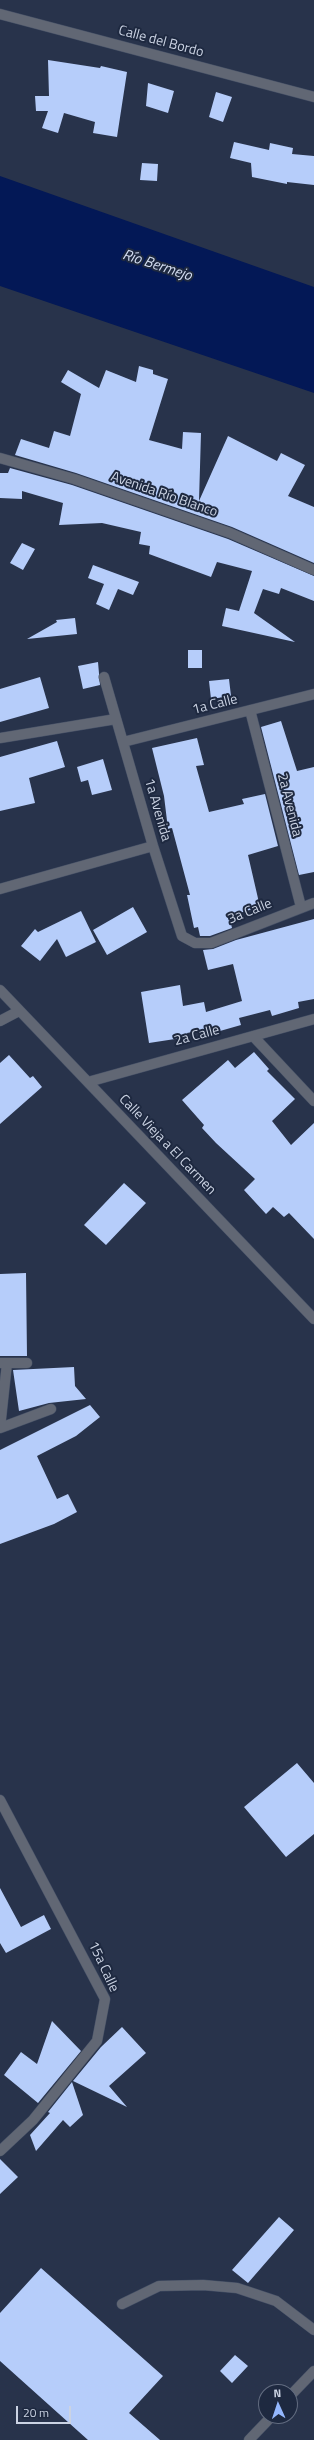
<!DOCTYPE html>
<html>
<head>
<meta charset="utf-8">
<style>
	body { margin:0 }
	#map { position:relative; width:314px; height:2440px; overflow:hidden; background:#28334b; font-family:"Titillium Web",sans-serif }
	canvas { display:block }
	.north { position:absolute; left:258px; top:2384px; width:40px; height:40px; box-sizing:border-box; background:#1e2940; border:1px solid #636d81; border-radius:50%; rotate:357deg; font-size:11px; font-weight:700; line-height:16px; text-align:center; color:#cbd3e3 }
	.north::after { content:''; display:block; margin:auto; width:14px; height:18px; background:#94b7fd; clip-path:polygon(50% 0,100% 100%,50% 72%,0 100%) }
	.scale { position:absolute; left:16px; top:2406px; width:55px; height:18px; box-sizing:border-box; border:2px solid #cbd3e3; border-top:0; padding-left:5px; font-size:12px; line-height:14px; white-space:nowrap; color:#cbd3e3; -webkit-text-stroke:3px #1e2940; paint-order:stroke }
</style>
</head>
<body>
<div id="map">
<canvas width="314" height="2440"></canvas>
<div class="north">N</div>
<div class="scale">20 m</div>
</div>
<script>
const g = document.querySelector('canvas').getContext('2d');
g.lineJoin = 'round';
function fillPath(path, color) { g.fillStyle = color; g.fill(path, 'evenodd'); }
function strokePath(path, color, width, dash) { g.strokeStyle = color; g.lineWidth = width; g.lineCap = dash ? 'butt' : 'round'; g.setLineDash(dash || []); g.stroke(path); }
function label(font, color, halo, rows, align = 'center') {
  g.font = font + ' "Titillium Web",sans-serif'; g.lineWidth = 4; g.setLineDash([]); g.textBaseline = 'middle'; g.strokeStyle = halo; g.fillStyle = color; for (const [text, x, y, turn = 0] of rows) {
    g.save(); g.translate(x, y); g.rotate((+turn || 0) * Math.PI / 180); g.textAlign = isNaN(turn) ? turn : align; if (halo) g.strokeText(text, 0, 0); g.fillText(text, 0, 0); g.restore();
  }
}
fillPath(new Path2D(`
	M0,176L314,287V393L0,286Z`), '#031856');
fillPath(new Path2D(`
	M48,60L100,68L101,66L127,72L117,137L93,133L95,122L64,113L58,133L42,128L48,111H36L35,96H49Z
	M148,83L174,91L168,113L146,106Z
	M216,92L232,97L223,122L209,117Z
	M234,142L269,150L270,143L293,148L292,154L314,156V185L287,182V184L252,177L251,163L230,158Z
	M142,163L158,164L157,181L140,180Z
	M139,366L153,370V374L168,379L149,440L182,449L183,432L201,433L199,501L228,436L277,461L281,453L305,465L288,496L314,507V563L232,527L76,473L15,455L21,439L49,448L54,431L70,436L81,394L61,382L68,370L99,388L106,370L136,382Z
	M10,468L72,485L228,539L314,576V601L281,588L279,594L263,589L254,613L295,642L222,626L226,608L239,611L252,571L217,562L211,577L149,554L150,546L139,544L141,532L102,523L59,525L63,503L22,491V499L0,498V473H8Z
	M22,543L35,549L23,570L10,563Z
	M93,565L139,582L133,595L118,589L109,610L96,604L104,584L88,578Z
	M75,618L77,634L27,639L57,622L56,620Z
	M188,650H202V668H188Z
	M98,662L100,685L83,689L78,666Z
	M40,677L49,708L0,722V689Z
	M229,679L231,696L211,699L209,681Z
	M281,721L297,771L314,767V872L299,875L261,727Z
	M197,738L204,765L196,766L209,812L244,804L242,799L265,794L278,846L248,855L260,907L229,916L232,928L210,936H200L198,927L194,928L187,895H190L172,828L168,829L164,796L152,748Z
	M57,741L65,767L29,778L35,803L0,811V757Z
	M103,759L112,790L92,795L88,780L81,782L77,767Z
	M133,907L147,932L107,955L93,930Z
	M81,911L96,942L66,957L57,939L40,961L21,946L35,929L38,932Z
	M314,919V999L298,1002L299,1008L272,1016L270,1010L239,1018L241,1025L220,1031L219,1027L187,1033L188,1037L149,1043L141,992L180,985L183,1006L204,1002L206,1012L242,1001L233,964L208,970L203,950L213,949L236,940Z
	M254,1052L269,1069L267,1071L295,1099L272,1121L291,1145L314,1123V1239L289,1213L284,1217L273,1207L266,1214L244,1190L255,1179L216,1143L202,1128L204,1125L182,1100L228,1060L235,1068Z
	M9,1055L30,1078L33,1076L42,1087L0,1124V1063Z
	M124,1183L146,1203L106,1245L84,1225Z
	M26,1273L27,1356H0V1274Z
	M74,1367L75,1386L86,1399L49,1403L19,1411L13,1370Z
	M90,1405L100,1417L76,1436L37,1456L57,1499L68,1494L77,1512L54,1524L0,1544V1450Z
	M297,1763L314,1783V1834L286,1857L244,1807Z
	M0,1888L21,1927L44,1915L51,1929L6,1953L0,1943Z
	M52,2021L81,2051L38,2103L4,2075L21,2052L37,2064Z
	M122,2027L146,2053L109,2086L127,2107L73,2081L101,2047Z
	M72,2082L83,2115L70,2127L63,2120L36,2151L30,2135L50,2113L48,2112Z
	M0,2159L18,2177L0,2194Z
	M279,2217L294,2230L248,2283L232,2270Z
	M41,2268L163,2376L129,2413L160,2440H88L0,2361V2313Z
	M235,2355L248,2366L232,2383L220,2371Z`), '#b6cdfa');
const minor = new Path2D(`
	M0,14L314,97
	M0,458L74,479L230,533L314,570
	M104,677L153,846L182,936L195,943H211L314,903
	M250,710L301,907
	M0,738L116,719
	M123,742L314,694
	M0,889L153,846
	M0,990L314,1319
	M0,1021L19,1011
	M253,1036L314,1101
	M88,1082L314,1019
	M0,1363H27
	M7,1363L0,1428L51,1409
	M0,1800L105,1999L97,2041L33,2120L0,2151
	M122,2304L159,2286L203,2285L237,2288L276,2301L314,2330
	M290,2396L314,2371
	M249,2440L272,2416`);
strokePath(minor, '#455066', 11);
strokePath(minor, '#616774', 10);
label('14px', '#cbd3e3', '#1e2940', [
	["Calle del Bordo",161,42,15],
	["Avenida Río Blanco",164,495,19],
	["1a Calle",215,705,-14],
	["2a Avenida",289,805,76],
	["1a Avenida",157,810,74],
	["3a Calle",250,912,-22],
	["2a Calle",197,1036,-15],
	["Calle Vieja a El Carmen",167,1145,46],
	["15a Calle",103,1967,65]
]);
label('italic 15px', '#d4def2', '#1e2940', [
	["Río Bermejo",157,266,18]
]);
</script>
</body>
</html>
